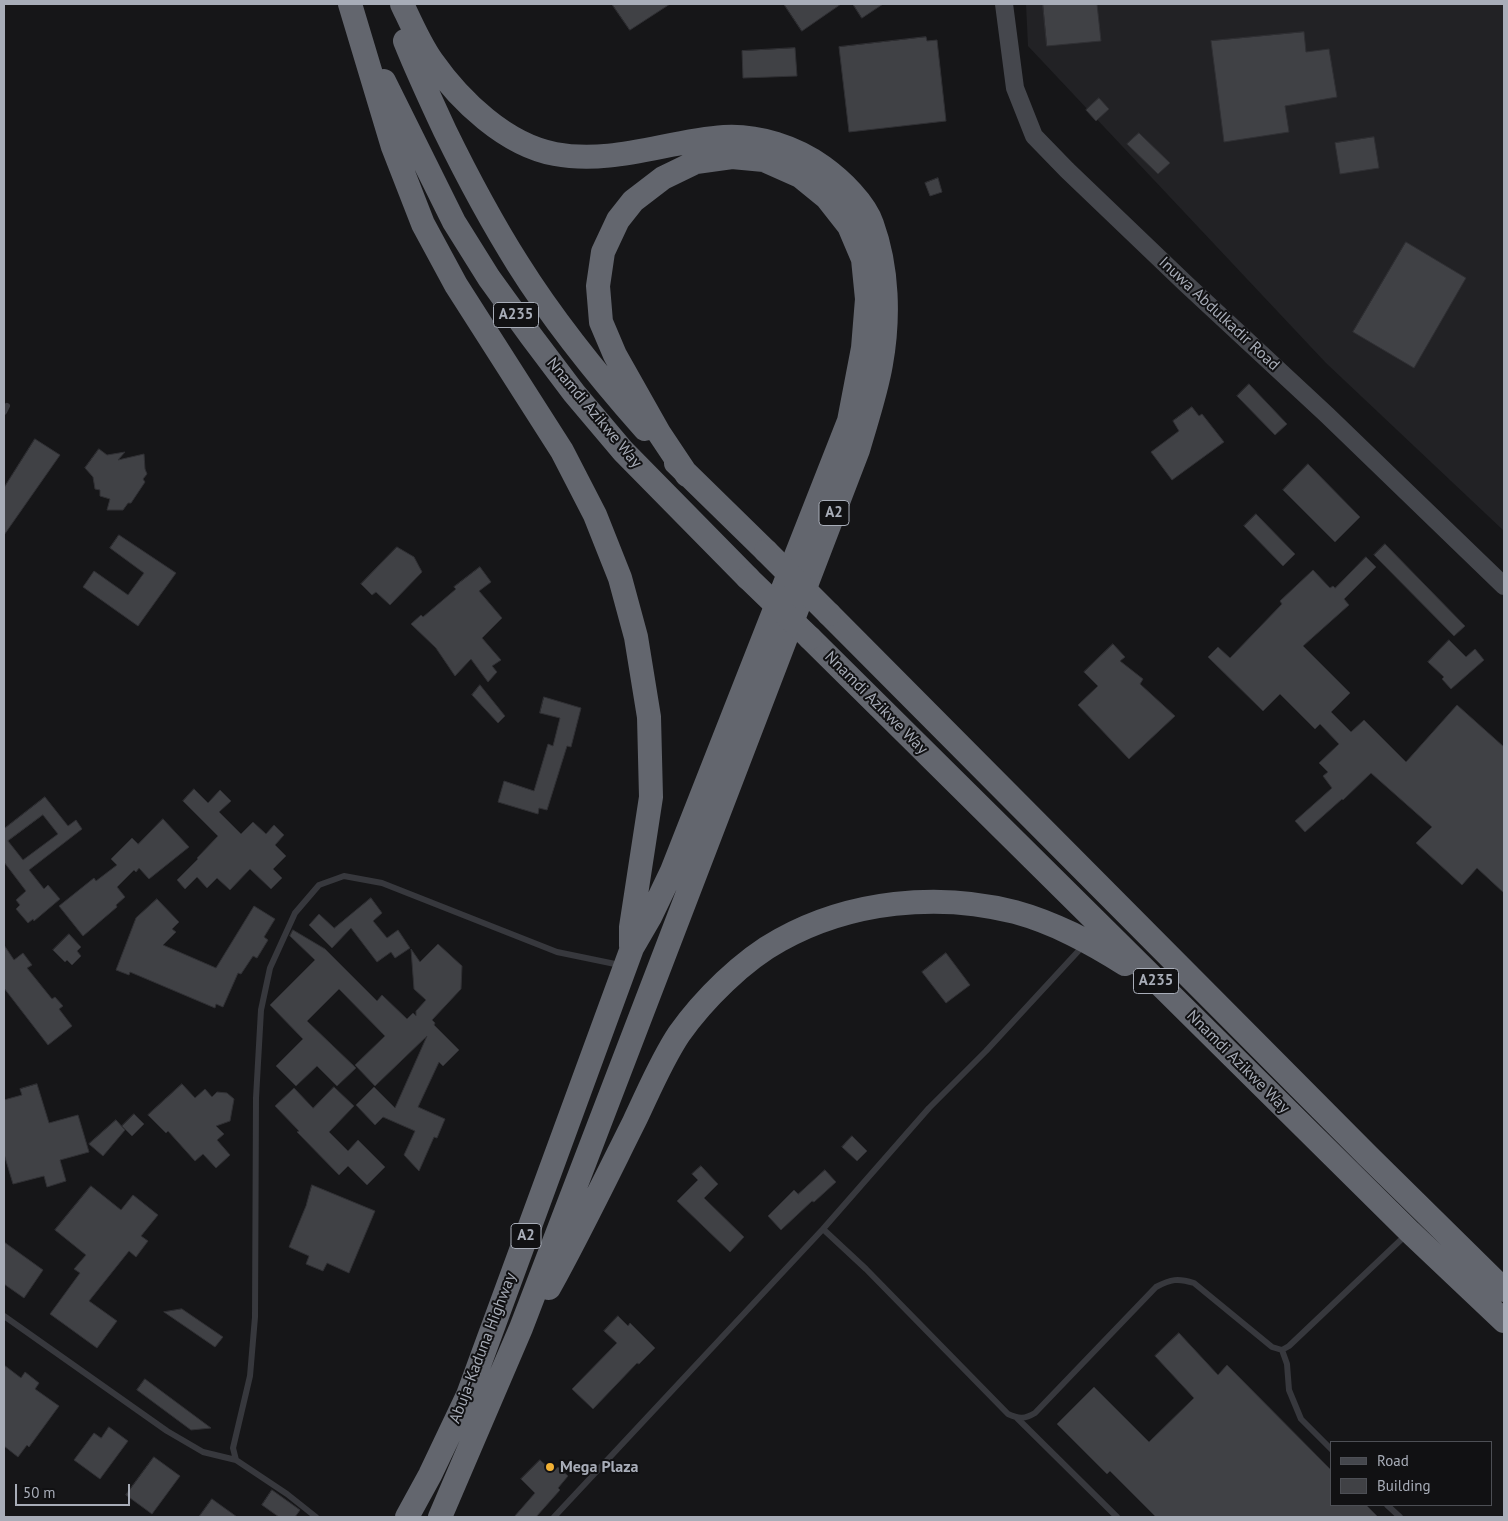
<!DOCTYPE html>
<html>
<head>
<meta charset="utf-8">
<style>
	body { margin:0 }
	#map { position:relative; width:1508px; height:1521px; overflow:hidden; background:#161618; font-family:"PT Sans",sans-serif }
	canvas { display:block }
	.frame { position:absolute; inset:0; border:5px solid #a8adb8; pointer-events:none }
	.legend { position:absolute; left:1330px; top:1441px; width:162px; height:65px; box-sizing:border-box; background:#111113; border:1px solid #4d4f55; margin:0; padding:6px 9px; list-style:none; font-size:15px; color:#a8adb8 }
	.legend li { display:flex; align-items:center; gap:10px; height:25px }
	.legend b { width:25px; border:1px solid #4d4f55 }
	.scale { position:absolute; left:15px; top:1484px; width:115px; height:22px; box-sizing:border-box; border:2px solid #a8adb8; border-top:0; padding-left:6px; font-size:15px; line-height:18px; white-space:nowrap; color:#a8adb8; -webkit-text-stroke:4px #111113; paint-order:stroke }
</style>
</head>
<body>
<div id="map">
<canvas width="1508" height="1521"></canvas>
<div class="frame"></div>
<ul class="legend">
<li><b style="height:6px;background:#45474d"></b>Road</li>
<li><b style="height:14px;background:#404145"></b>Building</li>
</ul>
<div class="scale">50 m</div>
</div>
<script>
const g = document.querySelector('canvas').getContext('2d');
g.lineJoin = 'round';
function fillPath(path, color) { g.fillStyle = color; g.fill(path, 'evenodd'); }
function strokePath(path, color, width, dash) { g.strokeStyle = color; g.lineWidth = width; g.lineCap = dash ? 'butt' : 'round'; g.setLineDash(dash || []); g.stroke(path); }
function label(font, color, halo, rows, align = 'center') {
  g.font = font + ' "PT Sans",sans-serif'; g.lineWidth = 4; g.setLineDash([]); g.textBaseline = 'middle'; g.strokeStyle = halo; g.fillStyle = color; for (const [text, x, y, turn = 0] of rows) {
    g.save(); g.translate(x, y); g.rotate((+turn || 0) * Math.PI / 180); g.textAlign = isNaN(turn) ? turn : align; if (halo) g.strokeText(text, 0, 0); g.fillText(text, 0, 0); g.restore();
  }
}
fillPath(new Path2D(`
	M1026,4H1504V531L1326,363L1028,46Z`), '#222225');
const building = new Path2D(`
	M612,4H670L630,30Z
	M784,4H841L802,31Z
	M853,4H883L862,18Z
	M1043,4H1097L1101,41L1047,46Z
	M1304,32L1306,52L1329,49L1337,97L1285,106L1289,132L1224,142L1211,41Z
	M926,37L927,41L937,40L946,121L849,132L839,47Z
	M795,48L797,76L743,78L742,51Z
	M1099,98L1109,109L1096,121L1086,110Z
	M1139,133L1170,163L1158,174L1127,144Z
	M1374,137L1379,168L1340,174L1335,143Z
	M938,178L942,192L930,196L925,183Z
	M1406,242L1466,278L1414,368L1353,332Z
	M1249,384L1287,424L1275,435L1237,396Z
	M1192,407L1199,416L1202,414L1224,442L1172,480L1151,452L1179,431L1173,421Z
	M35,439L60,455L4,535V488Z
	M99,449L107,455L125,452L118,460L144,454L145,469L147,474L143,479L145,482L131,503H128L123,510H107L110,499L100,496V490L95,489L93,477L85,468Z
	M1308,464L1360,517L1335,542L1283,490Z
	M1256,514L1295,554L1283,566L1244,526Z
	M119,535L176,573L138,626L83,587L94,571L128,595L144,573L110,548Z
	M1385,544L1465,626L1454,636L1374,555Z
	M397,547L414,557L422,572L390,605L376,592L372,595L361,584Z
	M1366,557L1376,567L1344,599L1349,605L1303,646L1350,693L1331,712L1351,732L1364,720L1406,762L1457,705L1504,747V893L1477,868L1462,885L1416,843L1432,827L1371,773L1343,800L1342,799L1305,832L1295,821L1332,788L1323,776L1328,772L1319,763L1339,744L1320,724L1315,729L1280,694L1263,711L1208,657L1218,647L1230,658L1282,604L1280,601L1313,570L1330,588L1333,586L1335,588Z
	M480,567L491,582L479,591L502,618L482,638L501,660L492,666L497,672L488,682L471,659L455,676L436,648L411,624L421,615L423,617L456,589L454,587Z
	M1449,640L1466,657L1475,649L1484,660L1451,689L1442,679L1444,677L1428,662Z
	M1113,644L1125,657L1120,661L1143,679L1140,684L1175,716L1129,759L1078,705L1098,686L1084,672Z
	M480,685L505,716L498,723L472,695Z
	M544,697L581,708L571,747L567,746L547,810L539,808L538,814L498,802L504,781L534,791L548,744L553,746L560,718L540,713Z
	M194,789L208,803L220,790L231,801L219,812L241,834L253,822L266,834L274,825L284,835L275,845L286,856L273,869L282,878L271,889L250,869L230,890L217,878L207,888L197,877L185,889L177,880L198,859L197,858L218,836L183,801Z
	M45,797L68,826L76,820L82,829L29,870L44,889L48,885L60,899L34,921L33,919L28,923L16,909L20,905L16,900L26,891L4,862V829ZM43,815L58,834L23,860L8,841Z
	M163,819L189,847L149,879L139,868L136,872L134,870L117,887L125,897L116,905L117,907L83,936L59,906L94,878L96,881L117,865L111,859L132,838L138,844Z
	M371,898L382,913L373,921L387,938L398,930L410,948L395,958L391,952L377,962L351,928L332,948L309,925L319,914L334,928Z
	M157,899L179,922L172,929L176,932L163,945L216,968L254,906L275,919L264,937L268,940L257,958L253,956L241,974L238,973L223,1007L216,1004L215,1008L130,972L129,975L116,970L136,918Z
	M293,930L325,949L377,1001L382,995L407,1019L413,1013L416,1016V1011L426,1000L414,989L411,949L420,962L438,944L462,966L461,989L432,1020L435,1023L434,1025L459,1050L443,1066L439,1062L418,1107L445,1119L437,1138L434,1137L419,1171L404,1155L415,1131L383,1117L375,1125L356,1105L374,1087L395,1108L427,1036L375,1086L355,1065L385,1036L339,989L307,1021L356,1068L337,1086L317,1066L296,1086L276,1066L303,1039L270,1005L315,960L290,936Z
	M69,934L81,947L77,951L81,956L72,965L67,960L65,962L53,950Z
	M4,945L14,960L23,953L32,965L27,968L52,999L55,997L63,1006L59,1009L72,1026L48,1045L4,988Z
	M946,953L970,985L946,1003L922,972Z
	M37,1084L49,1123L78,1115L89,1152L60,1160L66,1181L47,1187L44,1176L13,1184L4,1154V1100L22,1095L20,1089Z
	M182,1084L195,1098L205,1089L212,1097L217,1092L227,1093L234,1099L230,1121L216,1126L224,1134L217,1140L230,1155L216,1168L203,1154L195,1161L168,1131L166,1133L148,1115Z
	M334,1087L354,1106L329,1132L348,1151L358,1140L385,1167L367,1185L348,1166L339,1175L297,1132L299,1131L275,1106L294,1088L313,1108Z
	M134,1114L144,1124L132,1136L122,1126Z
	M116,1120L125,1130L103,1156L89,1144Z
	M852,1136L867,1151L857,1161L842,1147Z
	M701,1166L718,1184L704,1198L744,1237L730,1252L677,1201L698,1180L692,1174Z
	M825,1170L836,1182L814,1202L812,1201L781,1230L768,1216L794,1190L798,1194Z
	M312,1185L375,1211L349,1273L327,1263L323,1271L306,1264L309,1256L289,1247L306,1206Z
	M91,1186L121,1210L133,1195L158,1215L141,1236L148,1241L136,1257L129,1251L89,1301L117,1321L97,1348L50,1314L80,1273L74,1269L86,1255L55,1230Z
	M4,1242L43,1270L24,1298L4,1284Z
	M182,1309L223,1337L215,1347L164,1312Z
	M618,1316L628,1326L630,1323L655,1348L639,1364L637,1363L593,1409L572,1389L617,1343L604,1331Z
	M1179,1333L1218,1375L1227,1365L1332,1471V1505H1366L1378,1517H1156L1110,1471L1107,1474L1057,1424L1094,1387L1149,1442L1194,1398L1155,1356Z
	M4,1365L21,1378L25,1372L39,1383L35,1389L59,1406L29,1447L27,1445L18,1457L4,1446Z
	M145,1379L211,1428L191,1430L137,1390Z
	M109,1427L128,1441L100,1479L74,1460L94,1433L101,1438Z
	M154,1457L180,1476L152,1514L126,1495Z
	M540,1460L553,1472L558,1467L568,1476L558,1488L560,1490L536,1517H514L535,1493L521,1479Z
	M272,1490L300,1510L295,1517H279L262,1505Z
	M212,1499L237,1517H199Z`);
fillPath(building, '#404145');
strokePath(building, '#303034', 1);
strokePath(new Path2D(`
	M4,412L7,406
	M823,1229L866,1269L1008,1414C1019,1419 1025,1419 1035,1413L1156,1287C1171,1279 1178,1278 1194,1283L1272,1347L1282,1350L1289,1346L1407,1234
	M4,1316L167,1431L203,1452L236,1460L287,1494L316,1517
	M1282,1350L1287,1364L1289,1390L1301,1419L1332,1450
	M1017,1418L1117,1517
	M236,1460L233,1448L250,1376L255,1317L256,1098L261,1010L270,968L295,913L319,885L344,876L382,883L557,952L620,965
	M1387,1505L1400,1517
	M554,1517L823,1229L929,1108L986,1051L1083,946`), '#37383d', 6);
strokePath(new Path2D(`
	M1004,4L1015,88L1034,136L1067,170L1185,283L1327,415L1504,586`), '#45474d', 18);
strokePath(new Path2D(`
	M350,4L393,147L423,224L456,285L562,451L595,515L620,578L636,637L649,717L651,797L631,927V946
	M402,4C411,23 420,44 432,61C460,101 506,145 555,154C612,165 667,141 724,137C758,135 795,147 823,167C841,180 865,203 872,224C888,268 889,319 881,364C876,393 866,422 858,450L521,1328L440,1517
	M405,41C417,71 431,101 445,131C467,176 491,221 518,264C555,323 599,377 645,429
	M384,81L454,222L489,278L531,336L574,393L623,451L748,578
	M676,463L766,551
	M829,614L1368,1156L1504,1290
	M810,638L1410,1232L1504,1321
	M549,1288C579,1234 606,1178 634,1122C648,1093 661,1061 679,1034C703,1000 743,960 780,940C850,901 938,892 1015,912C1055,923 1090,942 1125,964
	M407,1517L430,1475L468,1395L632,948L650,917L672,871L849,421L863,348L867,299L863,259L849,226L827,198L800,176L764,160L732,157L696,162L663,178L633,201L618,220L603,252L598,286L601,322L615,355L659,433L687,475`), '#63666e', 24);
strokePath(new Path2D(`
	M766,551L829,614
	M748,578L810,638`), '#63666e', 24);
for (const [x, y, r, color] of [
	[550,1467,5,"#f2b134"]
]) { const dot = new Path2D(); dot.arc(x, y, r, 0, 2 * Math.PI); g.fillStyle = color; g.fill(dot); strokePath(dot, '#111113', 2); }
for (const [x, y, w] of [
	[516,315,45],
	[834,513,30],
	[1156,981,45],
	[526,1236,30]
]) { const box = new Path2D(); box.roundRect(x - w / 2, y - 12.5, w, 25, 4); g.fillStyle = '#111113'; g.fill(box); strokePath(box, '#a8adb8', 1); }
label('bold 15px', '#a8adb8', null, [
	["A235",516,315],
	["A2",834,513],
	["A235",1156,981],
	["A2",526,1236]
]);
label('16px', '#a8adb8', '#111113', [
	["Inuwa Abdulkadir Road",1219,314,43],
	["Nnamdi Azikwe Way",594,413,50],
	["Nnamdi Azikwe Way",876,703,45],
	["Nnamdi Azikwe Way",1238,1062,45],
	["Abuja-Kaduna Highway",483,1348,-69]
]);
label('bold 16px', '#a8adb8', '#111113', [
	["Mega Plaza",560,1467]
], 'left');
</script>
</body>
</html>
